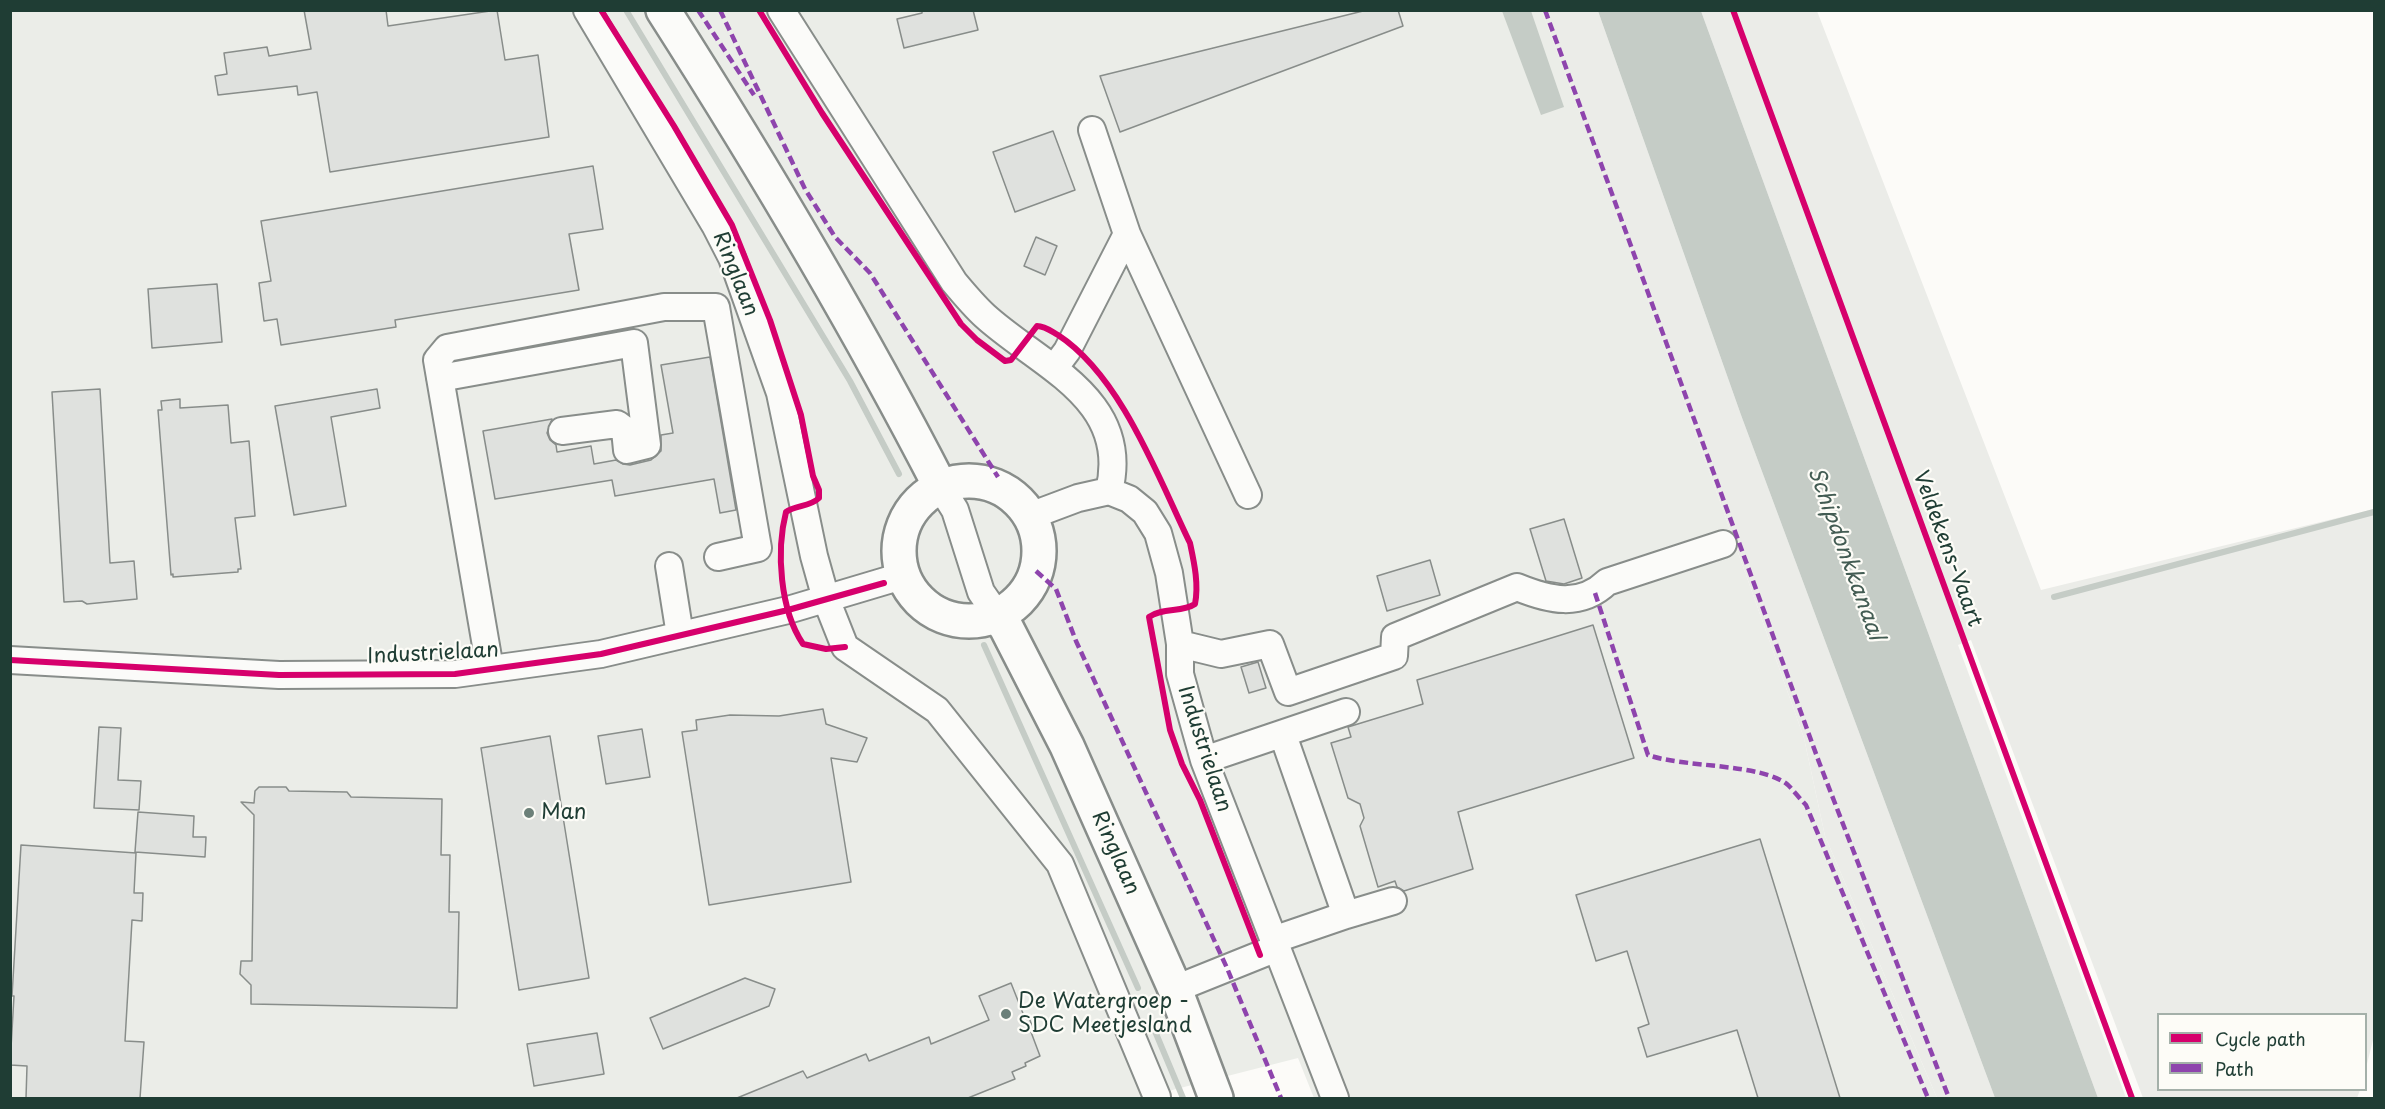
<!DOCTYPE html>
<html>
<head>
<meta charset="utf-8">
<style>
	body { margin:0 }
	#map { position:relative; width:2385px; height:1109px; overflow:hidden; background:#fcfbf8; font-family:"Playpen Sans",sans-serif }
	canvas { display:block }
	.frame { position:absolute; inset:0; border:12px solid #1f3d34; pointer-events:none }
	.legend { position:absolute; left:2157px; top:1013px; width:210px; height:78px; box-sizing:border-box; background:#fdfcf7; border:2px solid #a4b0a9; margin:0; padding:8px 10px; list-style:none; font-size:18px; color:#1f3d34 }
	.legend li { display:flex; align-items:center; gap:12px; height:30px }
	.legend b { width:30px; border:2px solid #a4b0a9 }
</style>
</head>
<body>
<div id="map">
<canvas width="2385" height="1109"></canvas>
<div class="frame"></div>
<ul class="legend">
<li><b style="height:8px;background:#d6006c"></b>Cycle path</li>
<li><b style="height:8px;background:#8e44ad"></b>Path</li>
</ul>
</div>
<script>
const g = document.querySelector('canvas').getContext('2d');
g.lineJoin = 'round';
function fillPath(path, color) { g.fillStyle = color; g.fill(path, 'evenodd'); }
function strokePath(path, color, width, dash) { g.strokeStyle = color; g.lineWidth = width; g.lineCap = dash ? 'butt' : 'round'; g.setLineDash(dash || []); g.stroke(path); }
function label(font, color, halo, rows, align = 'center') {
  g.font = font + ' "Playpen Sans",sans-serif'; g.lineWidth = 4.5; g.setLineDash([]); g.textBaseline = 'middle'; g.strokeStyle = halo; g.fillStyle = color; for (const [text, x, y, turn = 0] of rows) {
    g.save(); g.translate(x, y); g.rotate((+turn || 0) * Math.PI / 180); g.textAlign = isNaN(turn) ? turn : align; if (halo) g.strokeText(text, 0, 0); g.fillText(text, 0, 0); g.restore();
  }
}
fillPath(new Path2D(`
	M10,11H1542L1622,226L1804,738L1825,836L1937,1098H1314L1298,1058L1141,1098H11Z`), '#ebede8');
fillPath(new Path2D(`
	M1542,11H1598L1741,415L1995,1098H1937L1825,836L1804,738L1622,226Z
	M1701,11H1817L2041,590L2374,509V1036L2366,1068V1014H2158V1090H2360L2357,1098H2143L1971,640L1958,645L2126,1098H2098Z`), '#ebece8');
fillPath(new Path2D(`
	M1502,11H1531L1564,107L1541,115Z
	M1598,11H1701L2098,1098H1995L1741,415Z`), '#c5ccc6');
strokePath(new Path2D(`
	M626,10L850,381L899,474
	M2054,597L2374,512
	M984,645L1138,988
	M1152,1024L1183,1098`), '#c5ccc6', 6);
const building = new Path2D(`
	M304,10H386L388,26L497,10L505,60L538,55L549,137L330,172L317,92L298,95L297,86L218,95L215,76L227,74L224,53L267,47L269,56L311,49Z
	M922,10H973L978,30L904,48L897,19L922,13Z
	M1367,10H1398L1403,26L1120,132L1100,76Z
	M1053,131L1075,190L1015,212L993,152Z
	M593,166L603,229L569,234L579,290L395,320L396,327L281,345L277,319L264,321L259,283L271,281L261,221Z
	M1036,237L1057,246L1045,275L1024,266Z
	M217,284L222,342L152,348L148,289Z
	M710,357L736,510L720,513L714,479L615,496L612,480L495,499L483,431L552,419L547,433L550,440L556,445L557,452L591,446L594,464L616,460L623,464L630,465L651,460L661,451V435L673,433L661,365Z
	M100,389L110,563L134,561L137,599L87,604L82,601L64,602L52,392Z
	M377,389L380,408L331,417L346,506L294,515L275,406Z
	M180,399V408L228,405L231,443L249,441L255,516L235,518L241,569H238V572L173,577V574L171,575L158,410H162L161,401Z
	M1564,519L1582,578L1564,584L1546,581L1530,529Z
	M1430,560L1440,595L1387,611L1377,576Z
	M1593,625L1634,758L1458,812L1473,869L1404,891L1397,887L1395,881L1378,887L1360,826L1364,818L1360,804L1348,798L1331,743L1351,737L1348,727L1423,704L1417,680Z
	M1258,662L1266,688L1249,693L1241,667Z
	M823,709L826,724L867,738L857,762L831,758L851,882L709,905L682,732L697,730L696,720L730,715L779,716Z
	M99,727L121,728L118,780L141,781L139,810L94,808Z
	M642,729L650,777L606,784L598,736Z
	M550,736L589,978L519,990L481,748Z
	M259,787H286L289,791L347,792L351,797L442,799L441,855H450L449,912H459L457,1008L251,1004V985L240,974L241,961H252L254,815L241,802L254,803L255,791Z
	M138,812L194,816L193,837H206L205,857L135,852Z
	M1760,839L1840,1098H1758L1737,1030L1647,1057L1638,1028L1649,1024L1627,951L1596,961L1576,895Z
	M21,845L136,853L134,893H143L142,921L132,920L125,1041L144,1042L140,1098H26L27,1066L10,1065L14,996H12Z
	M745,978L775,989L769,1006L663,1049L650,1018Z
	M1011,983L1024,1016L1028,1015L1034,1031L1031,1032L1040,1056L1025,1063L1026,1066L1012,1072L1015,1079L968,1098H737L803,1071L807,1078L866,1054L869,1061L929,1037L931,1044L989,1020L979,996Z
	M597,1033L604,1074L534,1086L527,1044Z`);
fillPath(building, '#dfe1de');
strokePath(building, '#888d8a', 1.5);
const minor = new Path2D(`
	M587,10L715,225L732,258L780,393L814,556L826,599L845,647L937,710L1060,864L1157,1097
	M781,10L954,282C964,294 974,306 985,316C1040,366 1132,399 1109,491
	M1127,234L1248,495
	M1055,367L1067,351L1127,234L1092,130
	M440,378L634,343L647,445L627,450L625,430L617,424L562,431
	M940,486L955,510L981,592L997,615
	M1030,516L1078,498L1109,491L1129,499L1145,512L1158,533L1169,573L1180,644V674L1204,760L1335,1098
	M669,566L680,635
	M1180,644L1221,654L1270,644L1288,692L1394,656L1395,637L1517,587C1549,600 1580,608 1607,582L1723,544
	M10,660L279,675L455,674L601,654L788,610L902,576
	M490,669L437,360L447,348L664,307H716L758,548L718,557
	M1283,735L1346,915L1393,901
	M1204,760L1346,712
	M1273,940L1346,915
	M1175,989L1277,948`);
const major = new Path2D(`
	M663,10C762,165 856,323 940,486
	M899 551a70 70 0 1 1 140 0a70 70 0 1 1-140 0Z
	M997,615L1006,627L1067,746L1175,989L1216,1098`);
strokePath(minor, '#888d8a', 30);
strokePath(major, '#888d8a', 38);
strokePath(minor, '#fbfbf9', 26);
strokePath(major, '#fbfbf9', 33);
strokePath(new Path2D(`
	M698,10L754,95
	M720,10L805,189L835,237L870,273L998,477
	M1545,10L1819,762L1949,1098
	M1036,571L1056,589L1076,641L1227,968L1281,1098
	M1595,593L1648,755C1685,768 1762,763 1788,785C1794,791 1800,799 1806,805L1928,1098`), '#8e44ad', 4.5, [9, 4.5]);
strokePath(new Path2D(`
	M601,10L674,126L732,225L770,320L801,415L813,476L819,490V498C810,507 796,505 786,512C776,551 780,610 803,644L826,649L845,647
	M759,10L822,113L961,324L977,340L1005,361L1011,360L1037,326C1045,326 1051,331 1058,335C1121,376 1158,477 1190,543C1194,562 1199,584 1195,604C1182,613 1163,607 1149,617L1170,730L1182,764L1200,800L1260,955
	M1733,10L2132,1098
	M10,660L279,675L455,674L601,654L788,610L884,583`), '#d6006c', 6);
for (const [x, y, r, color] of [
	[529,813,6,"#6c8079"],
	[1006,1014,6,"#6c8079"]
]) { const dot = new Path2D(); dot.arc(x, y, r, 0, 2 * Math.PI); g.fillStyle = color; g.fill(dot); strokePath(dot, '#fdfcf7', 2); }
label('21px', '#1f3d34', '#fdfcf7', [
	["Ringlaan",735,274,68],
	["Veldekens-Vaart",1947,549,70],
	["Industrielaan",433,654,-3],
	["Industrielaan",1204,749,72],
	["Ringlaan",1115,853,66]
]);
label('21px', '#1f3d34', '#fdfcf7', [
	["Man",541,813],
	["De Watergroep -",1018,1002],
	["SDC Meetjesland",1018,1026]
], 'left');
label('italic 22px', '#435c53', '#fdfcf7', [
	["Schipdonkkanaal",1845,554,70]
]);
</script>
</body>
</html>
